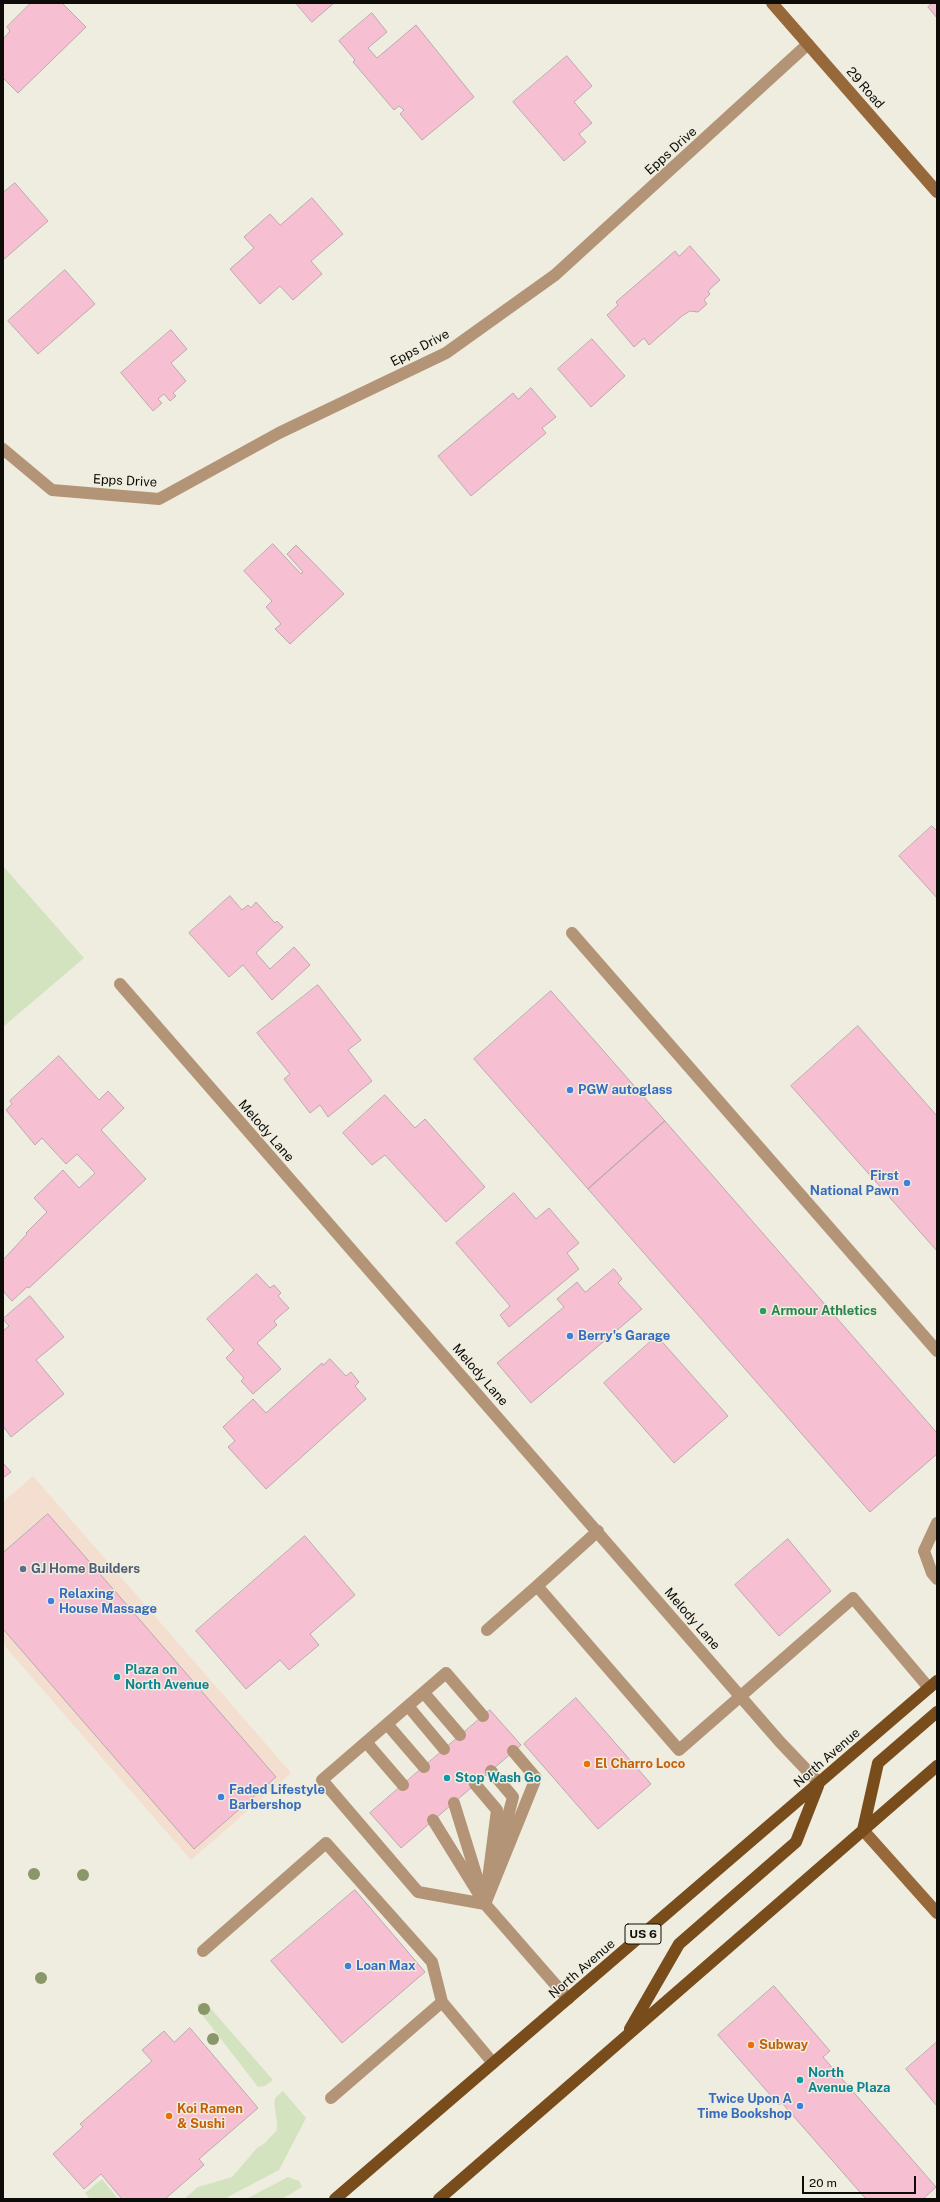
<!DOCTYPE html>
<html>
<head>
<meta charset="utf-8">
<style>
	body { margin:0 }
	#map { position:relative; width:940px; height:2202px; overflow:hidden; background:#efeddf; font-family:"Public Sans",sans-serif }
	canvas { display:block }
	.frame { position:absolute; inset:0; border:4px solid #0d0c08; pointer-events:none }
	.scale { position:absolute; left:802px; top:2176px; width:114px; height:18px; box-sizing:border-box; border:2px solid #0d0c08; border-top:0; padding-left:5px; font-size:12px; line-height:14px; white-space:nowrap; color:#0d0c08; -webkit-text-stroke:3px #efeddf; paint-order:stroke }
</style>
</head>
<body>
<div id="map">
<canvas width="940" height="2202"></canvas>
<div class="frame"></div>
<div class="scale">20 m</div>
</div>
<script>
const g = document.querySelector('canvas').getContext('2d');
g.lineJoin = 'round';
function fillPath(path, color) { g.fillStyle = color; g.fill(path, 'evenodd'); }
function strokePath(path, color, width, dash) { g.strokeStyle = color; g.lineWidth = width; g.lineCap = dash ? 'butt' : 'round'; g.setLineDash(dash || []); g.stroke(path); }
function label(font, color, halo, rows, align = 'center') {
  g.font = font + ' "Public Sans",sans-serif'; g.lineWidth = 3; g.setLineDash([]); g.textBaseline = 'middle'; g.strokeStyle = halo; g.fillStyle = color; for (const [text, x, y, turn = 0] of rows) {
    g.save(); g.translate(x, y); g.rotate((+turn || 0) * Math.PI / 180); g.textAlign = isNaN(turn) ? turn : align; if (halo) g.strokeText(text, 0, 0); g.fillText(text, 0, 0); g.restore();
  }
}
fillPath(new Path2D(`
	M33,1476L291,1773L191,1860L3,1644V1502Z`), '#f3ded0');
fillPath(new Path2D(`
	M3,866L84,958L3,1027Z
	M206,2003L273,2080L265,2086L258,2087L200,2012L197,2004Z
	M283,2091L306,2118L279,2170L224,2199H184L198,2187L232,2177L257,2148L265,2143L277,2130C278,2118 273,2108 275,2098Z
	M288,2177L299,2181L302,2187L282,2199H246Z
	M102,2179L118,2199H90L85,2193Z`), '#d3e3c0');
const building = new Path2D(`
	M31,3H62L86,27L18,93L3,78V39L10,31L7,27Z
	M296,3H334L312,22Z
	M933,3H937V18L928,7Z
	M372,13L387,32L368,48L377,58L416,25L474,97L422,140L400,114L404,110L399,106L394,110L353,62L355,60L339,41Z
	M567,56L592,86L574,102L592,123L579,134L586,142L564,161L513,102Z
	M15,183L48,221L3,260V193Z
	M312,198L343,234L311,261L322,274L293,300L280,286L260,304L230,269L254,248L244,237L270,214L280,225Z
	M690,246L720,280L708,291L710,294L704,300L707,304L698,312L690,311L682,316L649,345L644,338L634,347L607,315L618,305L616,302L675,251L679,256Z
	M65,270L95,304L38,354L8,321Z
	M171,330L187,349L171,363L186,381L173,393L176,396L170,401L164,394L158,399L162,403L153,411L121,373Z
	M592,339L625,376L591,407L558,369Z
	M531,388L556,417L542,428L546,433L471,496L438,456L513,393L518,399Z
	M273,544L301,574L303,572L287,554L296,545L344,594L290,644L275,629L281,624L266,607L272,601L244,571Z
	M932,826L937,831V898L899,856Z
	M230,896L242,910L248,905L251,908L256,902L275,923L277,921L283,927L256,953L270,969L294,947L310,965L272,1000L243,965L229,977L189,933Z
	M318,985L361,1040L348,1050L372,1081L328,1117L320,1105L310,1113L284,1079L290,1074L257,1033Z
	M551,991L665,1121L588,1189L474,1059Z
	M858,1026L937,1116V1251L791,1086Z
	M59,1056L99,1100L108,1091L124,1108L101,1130L146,1179L29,1288L27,1287L12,1301L3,1291V1260L27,1234L26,1233L47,1212L34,1198L63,1170L79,1188L95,1173L77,1154L66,1164L42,1138L35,1145L6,1110L12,1104L10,1101Z
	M385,1095L415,1128L425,1119L485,1187L446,1222L385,1155L372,1165L343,1133Z
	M665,1121L937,1433V1454L870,1512L588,1189Z
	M514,1193L536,1219L549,1208L579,1243L567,1253L579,1269L509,1327L500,1315L510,1306L456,1243Z
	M614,1269L622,1279L618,1283L642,1309L531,1403L497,1363L564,1307L557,1299L577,1282L585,1292Z
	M257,1274L270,1288L274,1285L281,1293L278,1296L289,1308L274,1321L277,1325L257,1343L281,1369L253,1394L241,1381L244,1378L226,1358L234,1350L207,1319Z
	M30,1296L64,1337L36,1360L64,1394L11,1437L3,1426V1331L9,1326L3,1319Z
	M657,1336L728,1416L674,1463L604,1383Z
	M330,1359L346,1376L351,1372L359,1382L355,1386L366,1399L266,1489L228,1447L235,1441L223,1427L253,1399L266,1413L322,1363L323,1365Z
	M3,1463L11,1472L3,1478Z
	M48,1514L276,1777L194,1849L3,1629V1553Z
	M305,1536L355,1595L310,1634L319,1645L289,1670L280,1660L246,1689L196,1631Z
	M788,1539L831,1591L779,1636L735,1585Z
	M576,1698L651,1784L598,1829L524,1744Z
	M490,1710L521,1745L401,1848L370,1813Z
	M355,1890L425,1972L342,2043L271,1961Z
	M774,1986L830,2051L823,2057L936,2187L923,2199H866L782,2103L779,2105L718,2035Z
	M190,2028L258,2108L199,2159L204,2165L165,2199H122L101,2174L84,2189L53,2154L83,2127L80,2124L152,2061L142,2050L164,2031L174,2042Z
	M937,2042V2106L906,2069Z`);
fillPath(building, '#f7bfd2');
strokePath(building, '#b9aaae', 1);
strokePath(new Path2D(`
	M572,933L937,1351
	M937,1523L924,1551L932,1573L937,1579
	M598,1531L537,1586L679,1750L853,1598L929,1688
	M487,1630L537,1586
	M424,1693L460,1735
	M408,1706L444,1749
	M483,1716L446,1673L322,1780L418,1892L485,1904
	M387,1724L424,1767
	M366,1742L403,1785
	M491,1771L513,1797L498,1854
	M475,1784L497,1810L487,1887
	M454,1803L480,1887
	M433,1820L485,1904L568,1999
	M485,1904L536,1778L513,1751
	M203,1951L326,1843L432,1962L442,2002
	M331,2098L442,2002L493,2063`), '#b49476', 12);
strokePath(new Path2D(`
	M3,449L52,490L159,499L279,433L446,353L555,275L808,44
	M120,984L780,1742L819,1783`), '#b49476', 12);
strokePath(new Path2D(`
	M772,3L937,192
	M863,1830L937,1913`), '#976839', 12);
strokePath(new Path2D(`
	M863,1830L878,1763L937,1712
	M630,2029L679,1944L796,1842L818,1786
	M335,2199L937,1681
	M439,2199L937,1766`), '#794c1c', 12);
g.fillStyle = '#8a9769';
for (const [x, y] of [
	[34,1874],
	[83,1875],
	[41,1978],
	[204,2009],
	[213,2039]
]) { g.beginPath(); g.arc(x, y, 6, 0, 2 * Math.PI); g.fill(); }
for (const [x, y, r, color] of [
	[570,1090,4,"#3f7fe0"],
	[907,1183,4,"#3f7fe0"],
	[763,1311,4,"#2e9e5b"],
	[570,1336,4,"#3f7fe0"],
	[23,1569,4,"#5c6f8a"],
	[51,1601,4,"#3f7fe0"],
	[117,1677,4,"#0f9aa8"],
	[587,1764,4,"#e8710a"],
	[447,1778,4,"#0f9aa8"],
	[221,1797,4,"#3f7fe0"],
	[348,1966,4,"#3f7fe0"],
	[751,2045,4,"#e8710a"],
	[800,2080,4,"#0f9aa8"],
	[800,2106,4,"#3f7fe0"],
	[169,2116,4,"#e8710a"]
]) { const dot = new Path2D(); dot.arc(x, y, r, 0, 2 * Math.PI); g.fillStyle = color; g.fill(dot); strokePath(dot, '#efeddf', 1.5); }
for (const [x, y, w] of [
	[643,1934,36]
]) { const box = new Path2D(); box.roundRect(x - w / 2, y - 10, w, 20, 3); g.fillStyle = '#efeddf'; g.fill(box); strokePath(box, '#0d0c08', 1); }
label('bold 12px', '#0d0c08', null, [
	["US 6",643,1934]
]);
label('13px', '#0d0c08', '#efeddf', [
	["29 Road",865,88,49],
	["Epps Drive",671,151,-42],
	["Epps Drive",420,348,-28],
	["Epps Drive",125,481,3],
	["Melody Lane",266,1131,49],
	["Melody Lane",480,1375,49],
	["Melody Lane",692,1619,49],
	["North Avenue",827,1758,-41],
	["North Avenue",582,1969,-41]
]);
label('bold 13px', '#366cbe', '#efeddf', [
	["PGW autoglass",578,1090],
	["First",899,1176,"right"],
	["National Pawn",899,1191,"right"],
	["Berry's Garage",578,1336],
	["Relaxing",59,1594],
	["House Massage",59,1609],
	["Faded Lifestyle",229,1790],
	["Barbershop",229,1805],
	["Loan Max",356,1966],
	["Twice Upon A",792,2099,"right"],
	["Time Bookshop",792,2114,"right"]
], 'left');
label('bold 13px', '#27864d', '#efeddf', [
	["Armour Athletics",771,1311]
], 'left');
label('bold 13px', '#4e5e75', '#efeddf', [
	["GJ Home Builders",31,1569]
], 'left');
label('bold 13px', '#0d838f', '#efeddf', [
	["Plaza on",125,1670],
	["North Avenue",125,1685],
	["Stop Wash Go",455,1778],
	["North",808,2073],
	["Avenue Plaza",808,2088]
], 'left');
label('bold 13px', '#c56008', '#efeddf', [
	["El Charro Loco",595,1764],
	["Subway",759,2045],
	["Koi Ramen",177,2109],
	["& Sushi",177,2124]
], 'left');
</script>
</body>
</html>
